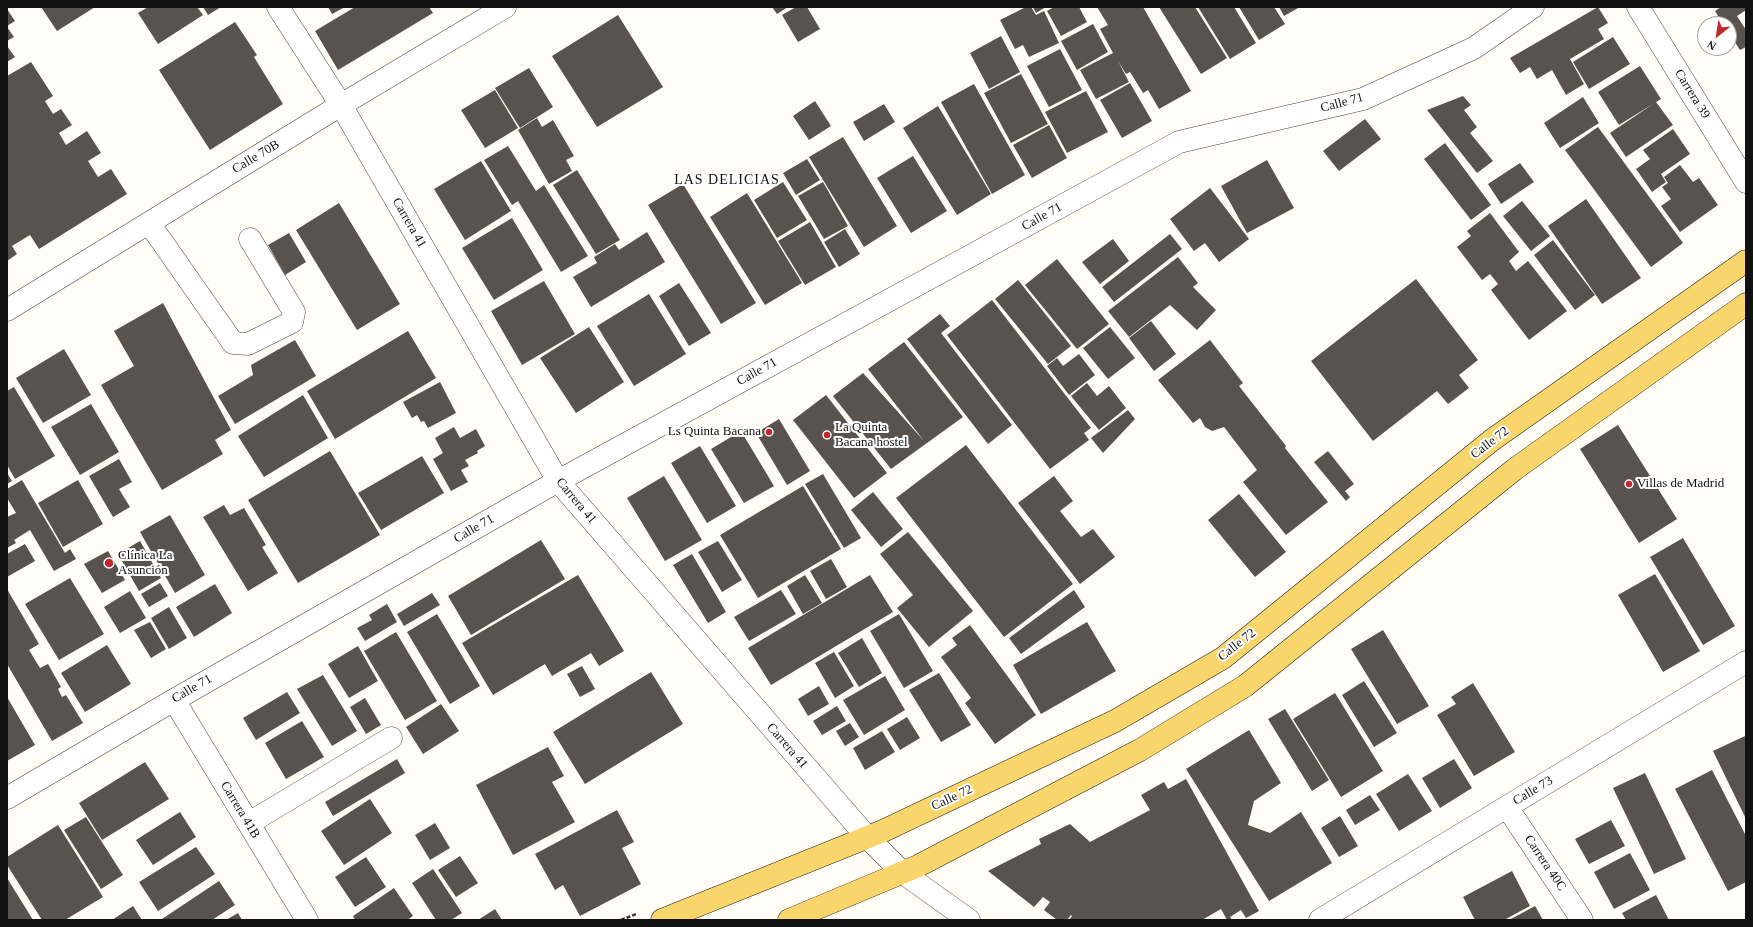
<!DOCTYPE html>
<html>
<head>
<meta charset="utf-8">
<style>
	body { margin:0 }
	#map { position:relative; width:1753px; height:927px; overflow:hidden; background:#fffdf5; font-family:"Times New Roman",serif }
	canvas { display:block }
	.frame { position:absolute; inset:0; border:8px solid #111; pointer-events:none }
	.north { position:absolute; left:1697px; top:16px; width:40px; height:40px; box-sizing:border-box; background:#fff; border:1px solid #a0a0a0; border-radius:50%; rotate:210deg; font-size:11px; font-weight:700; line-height:16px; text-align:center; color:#111 }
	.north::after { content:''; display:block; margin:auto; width:14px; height:18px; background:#c4262e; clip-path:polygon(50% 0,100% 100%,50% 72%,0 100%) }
</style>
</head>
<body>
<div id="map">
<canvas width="1753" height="927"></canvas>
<div class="frame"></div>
<div class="north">N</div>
</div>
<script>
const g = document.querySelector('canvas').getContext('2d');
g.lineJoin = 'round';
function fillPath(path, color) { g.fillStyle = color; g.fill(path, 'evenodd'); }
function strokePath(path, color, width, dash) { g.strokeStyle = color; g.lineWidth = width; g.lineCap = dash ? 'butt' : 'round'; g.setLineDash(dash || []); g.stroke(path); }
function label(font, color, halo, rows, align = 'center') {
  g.font = font + ' "Times New Roman",serif'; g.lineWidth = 4; g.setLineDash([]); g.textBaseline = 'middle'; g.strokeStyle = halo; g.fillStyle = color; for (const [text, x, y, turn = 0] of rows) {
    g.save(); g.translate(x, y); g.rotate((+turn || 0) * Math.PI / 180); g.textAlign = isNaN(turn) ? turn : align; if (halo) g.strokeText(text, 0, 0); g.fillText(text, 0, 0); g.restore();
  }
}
fillPath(new Path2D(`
	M41,7H95L57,31Z
	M148,7H197L203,15L158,44L138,13Z
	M203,7H221L208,15Z
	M328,7H345L332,14Z
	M355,7H429L433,13L338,70L315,31Z
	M772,7H788L777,14Z
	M796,7H807L820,29L798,42L782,15Z
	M1026,7H1031L1036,15L1044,11L1059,43L1029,57L1023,45L1015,49L1000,20Z
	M1033,7H1046L1036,13Z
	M1054,7H1079L1087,22L1061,36L1047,11Z
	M1097,7H1143L1191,91L1159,109L1148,90L1143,93L1130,72L1126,74L1118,61L1129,82L1096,99L1080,70L1113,53L1100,29L1108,25Z
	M1159,7H1195L1227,58L1201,74Z
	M1198,7H1234L1256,43L1230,59Z
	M1239,7H1274L1285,24L1259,40Z
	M1279,7H1300L1284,16Z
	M1598,7L1608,23L1598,29L1604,39L1570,59L1584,84L1566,95L1552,70L1537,79L1530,67L1520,73L1510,58Z
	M1721,7H1746V10L1737,16L1746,30V47L1740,50L1729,33V24H1723L1715,11Z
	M7,9L15,21L7,26Z
	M618,15L663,87L597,127L552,56Z
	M235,22L257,55L254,57L283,104L210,150L159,70Z
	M1093,24L1108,52L1077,70L1061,41Z
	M7,27L14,37L7,41Z
	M1001,36L1020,72L989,89L970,53Z
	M1613,37L1630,64L1589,89L1573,62Z
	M7,46L15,57L7,62Z
	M1060,49L1082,90L1049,107L1027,66Z
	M31,62L53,96L45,101L53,114L61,109L72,125L59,133L66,145L87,131L101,153L88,161L98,177L111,169L127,194L39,249L30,235L12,246L17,254L7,261V76Z
	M1640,66L1661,99L1619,125L1598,92Z
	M529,68L553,107L520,128L495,88Z
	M1021,74L1048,124L1011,143L984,93Z
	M1130,83L1152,121L1122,138L1100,100Z
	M974,84L1025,175L992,194L941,102Z
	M495,90L518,128L485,148L461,110Z
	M1086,91L1108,132L1067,153L1045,112Z
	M1463,96L1471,105L1464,110L1477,127L1470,133L1493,161L1477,173L1427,110Z
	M1583,97L1599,123L1560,148L1544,123Z
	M815,101L831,126L809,140L793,116Z
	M1656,102L1673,125L1626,157L1610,133Z
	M884,104L895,122L864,141L853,122Z
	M938,106L991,194L957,215L903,128Z
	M537,118L542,127L553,120L574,156L566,160L572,171L549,184L518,130Z
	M1365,119L1381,139L1339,171L1323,151Z
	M1049,125L1067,158L1032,178L1013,145Z
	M1598,127L1683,243L1651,267L1565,150Z
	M1673,129L1690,154L1661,174L1666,182L1652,192L1636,169L1650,159L1643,150Z
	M843,137L897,226L864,247L809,157Z
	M1445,143L1491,205L1471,220L1424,159Z
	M508,146L536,191L544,185L588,256L561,272L518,201L512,205L484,160Z
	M913,156L947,211L911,233L877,178Z
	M807,159L820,180L796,195L783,173Z
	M1267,160L1294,208L1247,233L1221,186Z
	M481,161L511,211L465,240L434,189Z
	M1520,163L1534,182L1501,204L1488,184Z
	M1680,165L1693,182L1699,178L1718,205L1680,232L1661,206L1671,199L1662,187L1668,183L1664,177Z
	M577,170L620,240L596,254L553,185Z
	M783,182L807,220L777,238L754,200Z
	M823,182L848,226L824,239L798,196Z
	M683,184L756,303L721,324L648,205Z
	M1210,188L1249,239L1219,262L1205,243L1194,251L1170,219Z
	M747,193L802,283L765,305L710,217Z
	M1586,199L1641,278L1602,304L1548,226Z
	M1522,201L1550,236L1531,251L1503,216Z
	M339,203L400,304L357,330L296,230Z
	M1490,213L1519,252L1509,261L1516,271L1528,261L1567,311L1529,340L1491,290L1498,284L1490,274L1482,280L1457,247L1471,236L1467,231Z
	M512,218L543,270L494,300L462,248Z
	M810,222L836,267L805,285L778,241Z
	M845,229L860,254L839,267L824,242Z
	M647,232L665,262L591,307L573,277L597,263L594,257L615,244L619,250Z
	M289,233L306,262L285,275L268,245Z
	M1170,234L1182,249L1114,302L1102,287Z
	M1113,239L1129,261L1100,284L1082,262Z
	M1553,240L1595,295L1575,310L1534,255Z
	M1178,257L1198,283L1193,287L1216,310L1197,330L1170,305L1129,337L1108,311Z
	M1057,259L1109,324L1077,349L1025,285Z
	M1416,279L1478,360L1459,375L1469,388L1448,404L1437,391L1373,441L1311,361Z
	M1018,280L1071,346L1048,364L995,299Z
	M544,281L575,334L522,365L491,311Z
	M679,283L711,333L689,346L659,296Z
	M649,294L686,354L634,386L597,326Z
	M992,300L1091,428L1084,433L1089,440L1050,469L947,335Z
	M163,303L231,430L215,440L223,454L162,490L101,385L134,366L114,331Z
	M940,314L950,326L941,333L1012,425L988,444L907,339Z
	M1151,321L1176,354L1154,371L1129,338Z
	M589,327L624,382L576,413L540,358Z
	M1110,327L1135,358L1108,379L1083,348Z
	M408,331L436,378L335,439L307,391Z
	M295,340L316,376L235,424L218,396L253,375L251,365Z
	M1210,340L1243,383L1239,386L1286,446L1285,448L1328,502L1286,535L1243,482L1257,470L1224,427L1212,431L1205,427L1200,418L1193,423L1158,380Z
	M904,342L963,417L891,469L833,396L863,373L924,441L868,369Z
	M64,349L91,395L43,423L16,378Z
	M1079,354L1095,375L1069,395L1047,366L1057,358L1063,366Z
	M440,382L456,413L428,428L424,421L421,422L417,415L412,418L403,402Z
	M1087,383L1097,396L1109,386L1126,408L1099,430L1071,396Z
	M14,387L55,456L15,479L7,465V391Z
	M303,395L328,438L264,477L238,436Z
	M826,395L887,473L854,498L793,420Z
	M91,404L119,452L80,475L51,427Z
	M1128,410L1135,419L1103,453L1091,438Z
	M779,419L810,471L787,485L756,433Z
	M1618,425L1677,519L1639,543L1580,449Z
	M454,427L460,438L476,429L485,446L477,451L478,453L465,460L469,466L461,470L468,482L451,491L433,459L443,453L435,438Z
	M741,431L774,486L744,503L711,449Z
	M966,445L1073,584L1004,637L896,498Z
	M700,446L736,506L707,523L671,463Z
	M330,451L380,535L298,583L248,500Z
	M1328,451L1354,484L1345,491L1350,497L1346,501L1314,462Z
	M422,456L444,493L381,530L358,493Z
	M119,459L132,482L119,489L130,507L113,517L89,476Z
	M7,473L12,481L7,484Z
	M823,474L861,538L844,548L805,484Z
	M664,476L702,540L665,561L627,498Z
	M1054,476L1073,501L1060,511L1081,537L1093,529L1115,557L1080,584L1018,503Z
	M22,480L65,553L70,549L76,559L54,571L30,530L14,540L16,543L7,548V517L16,513L7,498V489Z
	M78,480L103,524L63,547L38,503Z
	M803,486L841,549L758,598L720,535Z
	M873,492L903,529L881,547L851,510Z
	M1239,494L1286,552L1255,577L1208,520Z
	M224,505L230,515L244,508L266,545L262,547L278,573L248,591L203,517Z
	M170,515L205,575L175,593L140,532Z
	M908,532L973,611L929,647L897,608L913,595L880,554Z
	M1683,538L1735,626L1703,645L1650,557Z
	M541,540L565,579L471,635L448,596Z
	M140,541L161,578L139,591L118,554Z
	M718,541L742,580L722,592L698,552Z
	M25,544L35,561L7,577V554Z
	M108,551L125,580L102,593L84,564Z
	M692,554L726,612L708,623L673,565Z
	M831,559L847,587L826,599L810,571Z
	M1655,574L1700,651L1663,672L1618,595Z
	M578,575L624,651L599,666L591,653L552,676L545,664L493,695L462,643Z
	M805,575L822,603L803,614L787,586Z
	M870,575L893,612L771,685L748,648Z
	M70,578L104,634L59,660L25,604Z
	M160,583L168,596L149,607L141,594Z
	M215,584L232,613L194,637L176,607Z
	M7,589L39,644L29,650L40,668L48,664L61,687L58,689L62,697L66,695L83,723L52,741L7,664Z
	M781,590L796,614L749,641L734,617Z
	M1074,590L1085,607L1021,654L1009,638Z
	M130,591L146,618L120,633L104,607Z
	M432,593L440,605L404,626L397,614Z
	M387,604L397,622L365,641L357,628L372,620L369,615Z
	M169,607L187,638L169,649L151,618Z
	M437,614L480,686L450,704L407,632Z
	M899,614L933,671L904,688L870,631Z
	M150,622L166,649L151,658L134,630Z
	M1087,622L1116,671L1041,714L1013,665Z
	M970,625L1036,715L995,744L965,703L971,698L941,657L957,645L952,638Z
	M1383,630L1429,706L1397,724L1351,649Z
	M396,632L437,701L405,720L364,651Z
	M862,638L882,673L859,687L838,653Z
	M107,645L131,684L85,712L61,673Z
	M358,646L378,681L349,698L328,664Z
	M834,652L854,686L835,698L815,663Z
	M582,666L595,689L580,697L567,674Z
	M651,672L683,724L585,784L553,732Z
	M939,673L971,725L941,742L909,690Z
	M323,675L357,731L332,746L297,689Z
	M885,676L905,710L864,735L843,700Z
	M1364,681L1397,733L1374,747L1342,695Z
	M1473,683L1515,752L1474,776L1437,715L1456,704L1451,697Z
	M819,686L829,704L808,716L798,699Z
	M287,692L300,713L256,740L243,718Z
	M1335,693L1383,771L1341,797L1293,719Z
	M7,697L35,745L7,761Z
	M365,698L381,725L366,734L350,707Z
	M441,704L459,731L423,754L406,727Z
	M837,706L846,721L822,735L813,721Z
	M1285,709L1329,780L1312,791L1268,719Z
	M907,717L920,738L900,750L887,729Z
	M302,721L324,757L286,779L265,743Z
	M850,723L859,737L845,746L836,731Z
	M1249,730L1281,783L1254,801L1248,825L1270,833L1301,812L1332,863L1269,901L1186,769Z
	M882,731L895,752L865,770L853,748Z
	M1745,736L1746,737V819L1713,751Z
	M548,747L564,776L552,782L575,822L513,855L476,785Z
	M397,759L405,773L333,816L325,802Z
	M1454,759L1472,788L1440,808L1422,778Z
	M145,762L169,799L102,840L79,803Z
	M1712,770L1746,836V882L1728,891L1675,789Z
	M1645,773L1686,859L1654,874L1613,788Z
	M1408,774L1432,811L1399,831L1376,794Z
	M1186,779L1259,911L1246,918L1241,910L1230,917L1232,920H1227L1221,909L1202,920H1069L1072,916L1071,915L1067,920H1057L1044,910L1050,902L1043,897L1034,907L988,871L1041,844L1039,839L1070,824L1090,842L1150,810L1141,795L1164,782L1168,789Z
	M1370,795L1380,810L1355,825L1346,810Z
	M370,799L392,833L344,865L321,831Z
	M617,810L634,842L622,848L641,884L580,916L563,885L555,890L535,854Z
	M180,812L196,837L153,865L136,840Z
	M1340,816L1358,846L1339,857L1321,828Z
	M86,817L123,875L101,889L64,830Z
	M1611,820L1625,846L1589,864L1575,839Z
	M435,823L450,848L430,860L415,835Z
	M58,825L103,897L65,920H42L7,865V857Z
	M196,847L215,874L158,911L139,882Z
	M1630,853L1650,890L1614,909L1594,872Z
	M460,856L478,883L456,897L438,870Z
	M366,857L386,887L355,907L335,877Z
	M433,869L462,913L451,920H436L412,883Z
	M1512,871L1530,906L1504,920H1475L1463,897Z
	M7,878L33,920H7Z
	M219,881L235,905L212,920H162V919Z
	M394,888L413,916L407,920H355L353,916Z
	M1656,895L1669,920H1626L1622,913Z
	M133,906L142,920H112Z
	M1535,906L1543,920H1509Z
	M495,909L502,920H478Z
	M238,913L242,920H226Z`), '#5a524d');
const minor = new Path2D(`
	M278,7L341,105L558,481L867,837L903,873L969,920
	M1638,7L1746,182
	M149,223L233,343L248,344L292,322L294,312L250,239
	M7,310L341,105L505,7
	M174,700L307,920
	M7,798L174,700L558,481L1179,142L1363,99L1474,48L1533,7
	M1507,807L1582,920
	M249,823L391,738
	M1320,920L1746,662`);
const major = new Path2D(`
	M662,920L883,831L1115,721L1223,658L1492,440L1746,261
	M789,920L918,866L1140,750L1245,686L1515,469L1746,304`);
strokePath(minor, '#444', 23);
strokePath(major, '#222', 23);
strokePath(new Path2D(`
	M621,920L636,914`), '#333', 2.5, [4, 2]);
strokePath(minor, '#fff', 22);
strokePath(major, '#f9d66b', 22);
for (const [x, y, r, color] of [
	[769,432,4,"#c4262e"],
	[827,435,4,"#c4262e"],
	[1629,484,4,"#c4262e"],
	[109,563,5,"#c4262e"]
]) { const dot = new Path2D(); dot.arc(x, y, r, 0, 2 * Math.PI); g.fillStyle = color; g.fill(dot); strokePath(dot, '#fff', 1.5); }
label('13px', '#111', '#fff', [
	["Carrera 39",1692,94,58],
	["Calle 71",1342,103,-15],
	["Calle 70B",256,157,-31],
	["Calle 71",1042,217,-29],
	["Carrera 41",409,223,60],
	["Calle 71",757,372,-29],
	["Calle 72",1490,443,-37],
	["Carrera 41",576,501,50],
	["Calle 71",474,529,-30],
	["Calle 72",1237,645,-38],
	["Calle 71",192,689,-30],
	["Carrera 41",787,746,49],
	["Calle 73",1533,791,-31],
	["Calle 72",952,798,-25],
	["Carrera 41B",240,810,59],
	["Carrera 40C",1545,863,56]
]);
label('13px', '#111', '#fff', [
	["La Quinta",835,428],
	["Bacana hostel",835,443],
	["Ls Quinta Bacana",761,432,"right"],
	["Villas de Madrid",1637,484],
	["Clínica La",118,556],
	["Asunción",118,571]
], 'left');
g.letterSpacing = '1px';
label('14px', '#111', '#fff', [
	["LAS DELICIAS",727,180]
]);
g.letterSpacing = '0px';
</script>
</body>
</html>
